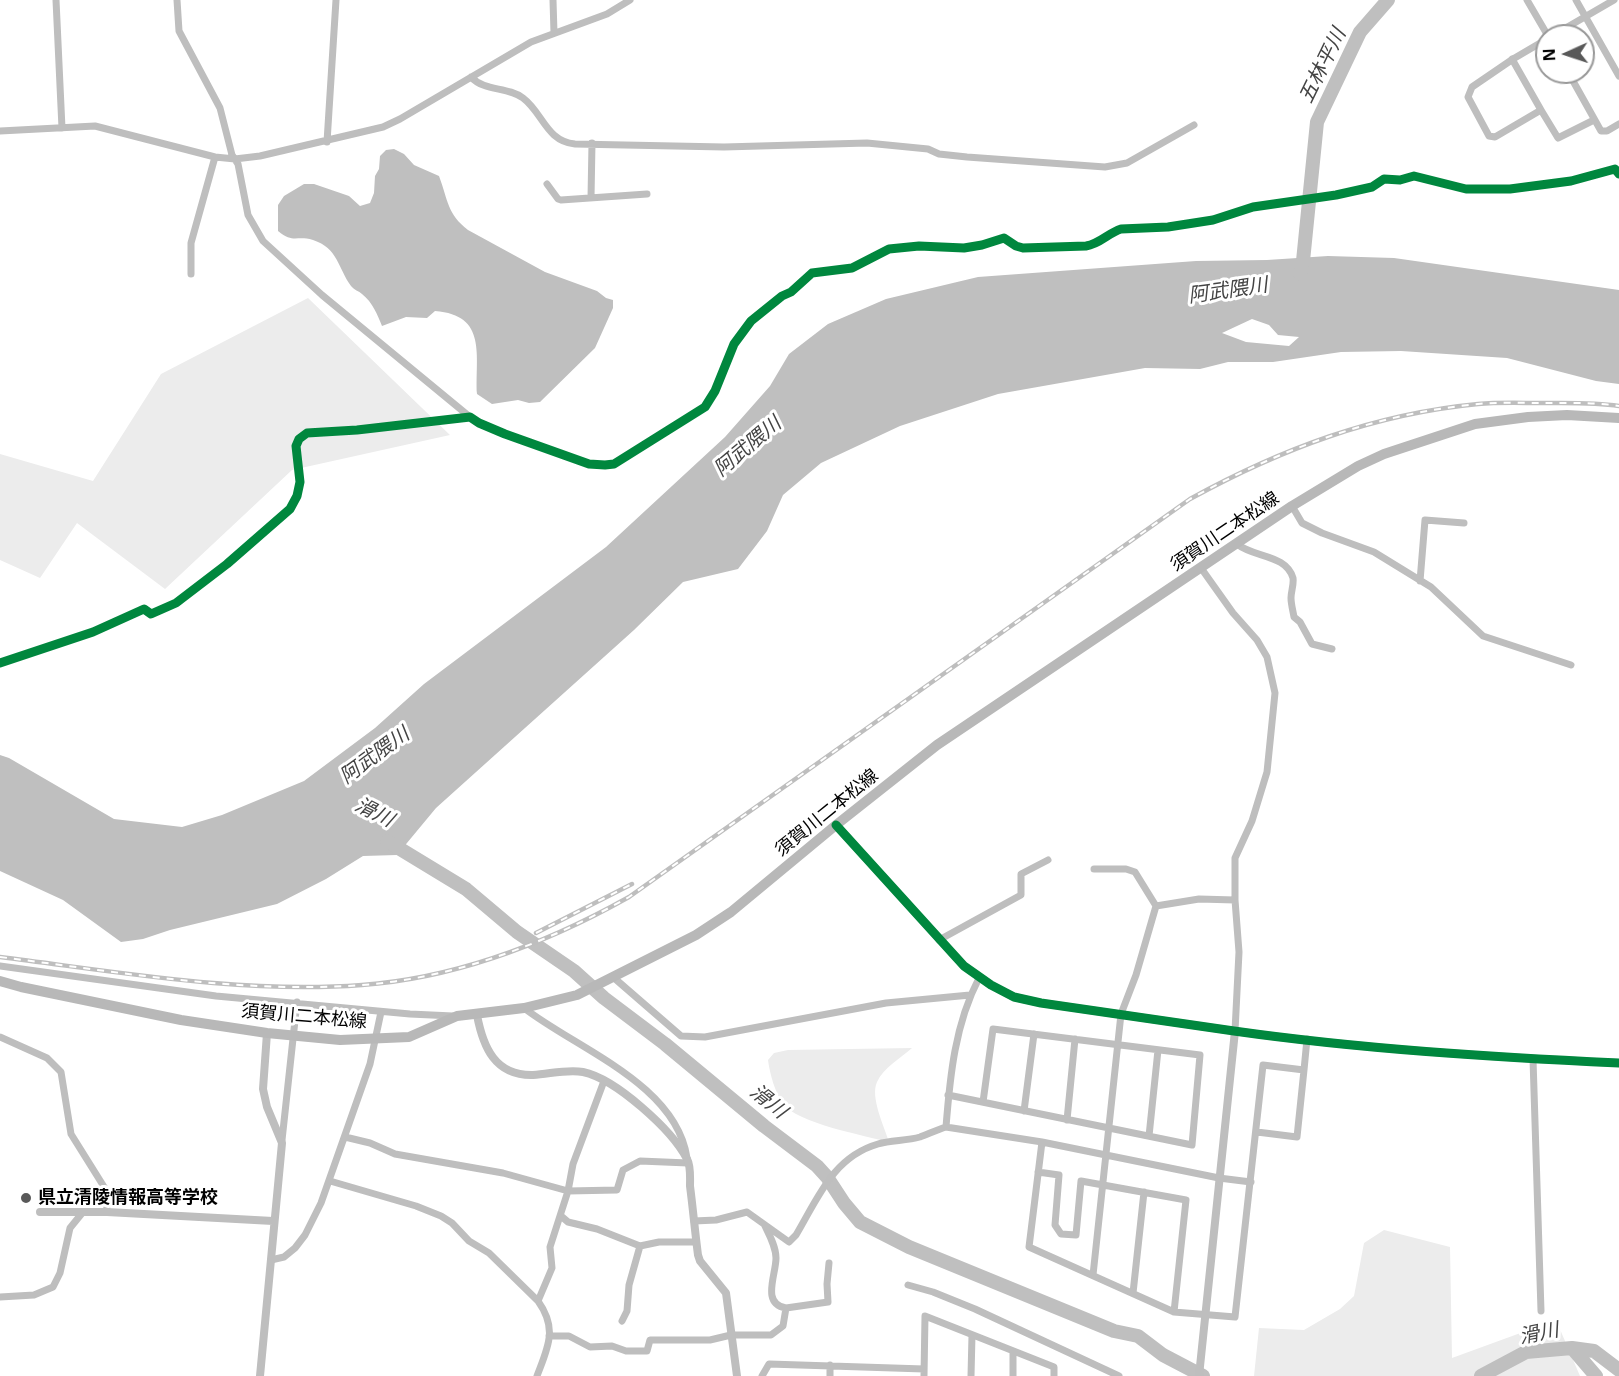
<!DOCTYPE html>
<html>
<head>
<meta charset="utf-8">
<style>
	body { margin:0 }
	#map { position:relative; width:1619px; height:1376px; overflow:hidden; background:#fff; font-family:"Noto Sans",sans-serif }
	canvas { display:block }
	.north { position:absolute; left:1535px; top:24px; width:60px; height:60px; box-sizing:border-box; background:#fff; border:2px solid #999; border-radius:50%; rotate:267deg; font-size:16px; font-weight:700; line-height:24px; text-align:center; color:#000 }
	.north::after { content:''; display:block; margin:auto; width:21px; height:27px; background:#595959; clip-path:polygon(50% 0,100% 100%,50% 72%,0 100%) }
</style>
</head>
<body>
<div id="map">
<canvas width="1619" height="1376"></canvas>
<div class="north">N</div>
</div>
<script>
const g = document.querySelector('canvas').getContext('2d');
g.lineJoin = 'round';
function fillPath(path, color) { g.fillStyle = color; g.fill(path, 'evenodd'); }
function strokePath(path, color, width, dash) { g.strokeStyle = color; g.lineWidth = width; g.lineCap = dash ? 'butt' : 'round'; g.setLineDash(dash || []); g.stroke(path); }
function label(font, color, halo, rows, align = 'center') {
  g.font = font + ' "Noto Sans","Noto Sans JP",sans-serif'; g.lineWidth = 6; g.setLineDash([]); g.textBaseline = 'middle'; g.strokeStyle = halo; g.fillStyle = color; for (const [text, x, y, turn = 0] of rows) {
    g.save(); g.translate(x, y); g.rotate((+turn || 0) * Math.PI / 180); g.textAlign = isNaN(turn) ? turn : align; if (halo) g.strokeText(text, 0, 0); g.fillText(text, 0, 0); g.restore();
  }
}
fillPath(new Path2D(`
	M308,298L450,435L292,470L165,589L77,523L40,578L0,560V454L93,481L161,374Z
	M912,1048C901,1058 883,1068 877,1082C870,1097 884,1126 889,1142C866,1136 797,1123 783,1104C775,1092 770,1075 768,1060L774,1053L788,1050Z
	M1384,1230L1450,1247L1452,1358L1556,1320L1580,1376H1254L1259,1328L1304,1330L1340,1309L1354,1296L1364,1243Z`), '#ececec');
fillPath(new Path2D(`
	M394,149L404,154L414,165L439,176C448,200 447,214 468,230L545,272L597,291L606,298L613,300V308L595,348L540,402L529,403L518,400L492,404L477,394C475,356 488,315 435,311L427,318L406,317L382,326C377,314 373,303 362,294C359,291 354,290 351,286C338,268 338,248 313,240C296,235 294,244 278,231V205L284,196L304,184H314L349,196L360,206L370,203L374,193L375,176L379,169L380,156L386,150Z
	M1328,256L1394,258L1619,290V384L1596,381L1507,358L1401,351L1341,352L1273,362H1228L1200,369L1145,368L998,394L900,426L821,463L783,495L767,531L738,569L683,582L634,630L436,808L397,855L363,856L326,879L277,904L170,930L143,939L121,942L63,900L0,871V755L9,758L114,819L182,827L222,815L304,781L375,728L424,684L606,547L725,437L770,386L789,354L828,324L886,299L978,277L1196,261L1267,260ZM1252,319L1269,325L1278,335L1299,337L1289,346L1246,342L1222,333Z`), '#bfbfbf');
strokePath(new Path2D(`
	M1300,274L1303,261L1317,122L1360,32L1388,0
	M387,841L466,889L517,932L574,971L604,998L665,1044L764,1126L817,1166L827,1177L844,1203L860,1222L909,1247L1114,1331L1138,1336L1163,1355L1203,1376
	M1572,1348L1596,1376
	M1481,1376L1526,1352L1572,1348L1594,1351L1619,1370`), '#bfbfbf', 14);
strokePath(new Path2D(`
	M56,0L62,128
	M177,0L179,31L220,108L232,155L238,164L248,215L263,241L322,295L470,417
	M553,0L554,33
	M1527,0L1548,36
	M1576,0L1619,76
	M1552,36L1614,0
	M1547,39L1513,59L1472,87L1468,97L1489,136L1495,137L1541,110L1558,138L1594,120
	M1512,59L1541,110
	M1568,72L1601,131H1607L1619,124
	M471,77C485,92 507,86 523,98C543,113 546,141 575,144L724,147L867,143L928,149L939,154L967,157L1105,167L1127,163L1194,125
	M0,131L95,126L215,157L235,159L260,156L383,127L400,119L531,42L607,14L630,0
	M327,142L336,0
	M547,184L558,199L561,200L647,194
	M591,198L592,143
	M191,274V243L215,157
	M1292,506L1302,523L1322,533L1374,552L1431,587L1483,636L1571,665
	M1237,544C1254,558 1286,554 1293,578C1294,585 1291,591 1291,598C1291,604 1293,611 1294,617L1300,622L1312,644L1332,649
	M1201,568L1233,613L1257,640L1267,657L1275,693L1267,772L1252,821L1235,858V900L1239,952L1235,1031
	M1420,581L1425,520L1464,523
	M1094,869H1126L1135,872L1156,906L1199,899L1235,900
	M939,940L1021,895V874L1048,860
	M0,966L216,996L410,1014L453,1016
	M613,977L681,1036L705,1037L886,1003L970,995
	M979,978C955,1024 950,1076 946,1127L1042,1142L1219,1178L1251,1182
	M524,1008C577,1049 676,1084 687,1158
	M0,1037L47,1058L61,1072L71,1134L106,1190L107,1212
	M1533,1059L1541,1311
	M1304,1070L1307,1039
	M948,1095L1192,1145L1200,1055L993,1029L983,1102
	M1024,1111L1034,1034
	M1067,1120L1075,1039
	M1149,1136L1158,1050
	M345,1137L370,1143L395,1154L503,1173L568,1191L617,1190L623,1170L640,1161L688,1163
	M282,1140L297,1002
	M1042,1142L1029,1247L1174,1312L1235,1317L1263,1065L1304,1070L1297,1137L1257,1132
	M1038,1172L1059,1175L1055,1225L1061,1234L1076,1235L1081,1181L1186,1200L1174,1312
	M330,1181L416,1206L441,1216L452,1223L469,1241L489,1253L538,1301
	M561,1216L568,1222L597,1229L640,1246L659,1242H696
	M694,1221L716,1220L747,1212L789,1242L796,1235C818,1198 833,1157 878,1144C891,1140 906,1141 920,1137C928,1134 937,1130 946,1127
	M765,1226C770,1236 776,1247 776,1258C776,1275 761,1304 786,1308
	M271,1260L284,1257L295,1248L305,1235L321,1203L370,1064L381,1012
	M1093,1275L1121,1014L1136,975L1156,906
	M908,1285L933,1292L975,1309L1119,1376
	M1133,1293L1144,1192
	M0,1297L34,1295L53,1287L60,1273L70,1228L83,1212
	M622,1321L627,1311L629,1285L640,1246
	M549,1336H569L590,1347L612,1346L626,1351H647L650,1340H710L731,1335H771L783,1326L786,1308L828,1302L827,1284L829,1263
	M537,1376C548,1347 558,1329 538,1301L552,1268L550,1247L568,1191L573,1164L604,1081
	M762,1376L769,1364L924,1369
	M830,1376V1365
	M924,1376L925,1316L1054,1367V1376
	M971,1376L972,1335
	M1013,1376V1351`), '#bebebe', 7);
strokePath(new Path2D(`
	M836,825L964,966L991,985L1014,997L1041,1003C1105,1012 1169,1022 1234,1031C1361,1049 1491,1057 1619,1063
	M477,1015C483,1047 495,1076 533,1075C550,1074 567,1069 583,1072C616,1079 672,1130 687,1159C691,1166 690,1178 690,1186C693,1209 695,1232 698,1255L700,1261L726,1293L737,1376
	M40,1212H107L273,1221
	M260,1376L282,1143L267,1107L263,1089L267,1033
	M1199,1376L1235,1031`), '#bebebe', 8);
strokePath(new Path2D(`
	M0,981L21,987L181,1020L267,1033L340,1040L409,1037L457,1016L524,1008L577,995L696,935L731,912L836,825L937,745L1292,506L1358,466L1384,454L1475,424L1528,417L1567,415L1619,418`), '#b8b8b8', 10);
const rail = new Path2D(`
	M536,933L632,884
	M0,957C120,972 241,994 362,985C456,978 547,943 629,897L1190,499C1281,449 1374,414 1478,404C1499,402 1521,403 1542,403C1567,403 1594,402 1619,406`);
strokePath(rail, '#bebebe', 4.5);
strokePath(rail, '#fff', 2, [7]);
strokePath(new Path2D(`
	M0,663L93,632L144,609L151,614L176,603L227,564L290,509L297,496L300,482L296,446L299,439L307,433L357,430L470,417L479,423L505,434L589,464L605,465L614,464L705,407L715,391L734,344L751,321L782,296L791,292L812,273L852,268L889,249L919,246L964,248L982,245L1004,238L1016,246L1023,248L1086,246C1100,244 1108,233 1121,229L1168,227L1213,220L1253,207L1336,195L1372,187L1384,179L1400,180L1414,176L1466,189H1510L1571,181L1615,169L1619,174
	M836,825L964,966L991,985L1014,997L1041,1003C1105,1012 1169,1022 1234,1031C1361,1049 1491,1057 1619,1063`), '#00873e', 9);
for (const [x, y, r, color] of [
	[26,1198,6,"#595959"]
]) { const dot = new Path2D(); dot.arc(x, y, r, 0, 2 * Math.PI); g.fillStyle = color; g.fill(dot); strokePath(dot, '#fff', 2); }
label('18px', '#000', '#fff', [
	["須賀川二本松線",1225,532,-34],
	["須賀川二本松線",827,813,-39],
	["須賀川二本松線",304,1017,5]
]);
label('bold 18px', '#000', '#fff', [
	["県立清陵情報高等学校",38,1198]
], 'left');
label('italic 20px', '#444', '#fff', [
	["五林平川",1323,66,-64],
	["阿武隈川",1228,291,-8],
	["阿武隈川",748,447,-40],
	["阿武隈川",375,756,-36],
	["滑川",374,813,27],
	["滑川",768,1102,39],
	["滑川",1539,1334,-11]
]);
</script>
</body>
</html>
